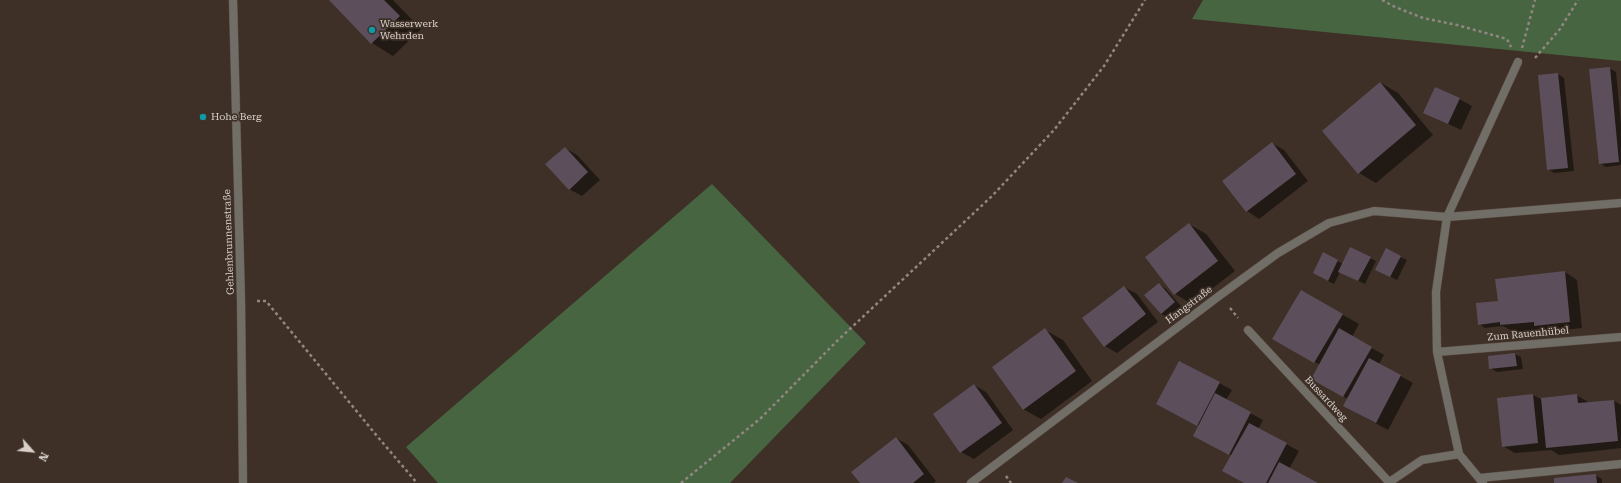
<!DOCTYPE html>
<html>
<head>
<meta charset="utf-8">
<style>
	body { margin:0 }
	#map { position:relative; width:1621px; height:483px; overflow:hidden; background:#3e3027; font-family:"Roboto Serif",serif }
	canvas { display:block }
	.north { position:absolute; left:12px; top:431px; width:40px; height:40px; -webkit-text-stroke:3px #3e3027; paint-order:stroke; rotate:117deg; font-size:11px; font-weight:700; line-height:16px; text-align:center; color:#d8d0ca }
	.north::after { content:''; display:block; margin:auto; width:14px; height:18px; background:#d8d0ca; clip-path:polygon(50% 0,100% 100%,50% 72%,0 100%) }
</style>
</head>
<body>
<div id="map">
<canvas width="1621" height="483"></canvas>
<div class="north">N</div>
</div>
<script>
const g = document.querySelector('canvas').getContext('2d');
g.lineJoin = 'round';
function fillPath(path, color) { g.fillStyle = color; g.fill(path, 'evenodd'); }
function strokePath(path, color, width, dash) { g.strokeStyle = color; g.lineWidth = width; g.lineCap = dash ? 'butt' : 'round'; g.setLineDash(dash || []); g.stroke(path); }
function label(font, color, halo, rows, align = 'center') {
  g.font = font + ' "Roboto Serif",serif'; g.lineWidth = 3.5; g.setLineDash([]); g.textBaseline = 'middle'; g.strokeStyle = halo; g.fillStyle = color; for (const [text, x, y, turn = 0] of rows) {
    g.save(); g.translate(x, y); g.rotate((+turn || 0) * Math.PI / 180); g.textAlign = isNaN(turn) ? turn : align; if (halo) g.strokeText(text, 0, 0); g.fillText(text, 0, 0); g.restore();
  }
}
fillPath(new Path2D(`
	M1203,0H1621V61L1192,19Z
	M712,184L866,343L730,483H438L406,447Z`), '#476541');
fillPath(new Path2D(`
	M330,0H393L421,29L393,56L372,43Z
	M1609,68L1616,72L1621,124V165L1606,167L1600,163Z
	M1558,74L1564,78L1574,171L1554,173L1548,169Z
	M1381,83L1398,93L1433,135L1376,183L1359,173Z
	M1459,99L1472,106L1461,130L1424,112Z
	M1272,143L1284,150L1308,181L1259,219L1247,211Z
	M565,148L577,155L600,180L582,196L569,189Z
	M1189,224L1206,234L1235,271L1192,304L1175,294Z
	M1324,254L1343,264L1370,258L1376,261L1365,284L1340,272L1334,284L1320,277Z
	M1400,257L1407,260L1397,280L1383,273Z
	M1565,272L1577,280L1582,328L1547,332L1542,329L1514,332L1503,326L1485,328L1479,324L1499,302Z
	M1159,284L1165,288L1181,306L1168,317L1161,314L1146,295Z
	M1124,287L1137,294L1158,322L1117,353L1105,346Z
	M1301,291L1359,324L1352,337L1384,355L1379,364L1413,383L1388,430L1357,413L1348,399L1312,379L1320,365L1274,339Z
	M1045,330L1063,340L1092,381L1041,419L1023,409Z
	M1515,354L1521,357L1523,369L1497,372L1490,368L1489,357Z
	M1219,383L1232,390L1226,400L1263,420L1258,429L1299,451L1289,469L1316,483H1245L1232,456L1207,442L1199,426L1170,411Z
	M974,385L986,392L1013,430L974,459L961,452Z
	M1533,395L1541,399L1576,395L1590,403L1614,401L1621,405V448L1559,455L1551,450L1515,453L1503,446Z
	M896,438L908,445L936,481L934,483H861Z
	M1595,475L1602,479V483H1555Z`), '#0007');
fillPath(new Path2D(`
	M329,0H384L400,16L371,44Z
	M1610,67L1619,162L1599,164L1589,69Z
	M1558,73L1568,168L1547,170L1538,75Z
	M1380,82L1416,125L1358,174L1322,131Z
	M1435,87L1460,98L1448,124L1423,113Z
	M1272,142L1296,174L1246,212L1222,181Z
	M565,147L588,172L569,190L545,164Z
	M1189,223L1218,261L1174,295L1145,257Z
	M1350,247L1371,257L1358,281L1338,272Z
	M1386,248L1401,256L1390,277L1375,270Z
	M1323,252L1338,260L1328,281L1313,273Z
	M1565,271L1570,322L1534,326V322L1500,325V322L1478,325L1476,303L1498,301L1495,279Z
	M1159,283L1175,302L1161,314L1144,295Z
	M1124,286L1146,314L1104,347L1082,318Z
	M1301,290L1343,314L1314,363L1272,339Z
	M1045,328L1076,371L1023,410L992,367Z
	M1339,328L1372,347L1343,397L1311,379Z
	M1515,353L1517,366L1489,369L1488,356Z
	M1369,358L1401,375L1376,423L1343,406Z
	M1179,361L1220,382L1197,426L1156,404Z
	M974,384L1002,423L960,453L933,414Z
	M1215,393L1251,412L1229,455L1193,436Z
	M1533,394L1538,443L1502,447L1497,398Z
	M1577,394L1578,403L1614,400L1618,441L1546,448L1541,398Z
	M1249,423L1287,443L1266,483H1244L1222,471Z
	M896,437L924,474L913,483H860L851,472Z
	M1279,462L1318,483H1268Z
	M1596,474L1597,483H1554V478Z
	M1066,477L1078,483H1062Z`), '#5c4f5b');
const minor = new Path2D(`
	M233,0L241,300L243,483
	M1248,330L1389,482
	M1437,352L1621,337
	M1480,478L1621,464
	M971,483L1219,296L1278,253L1329,223L1374,211L1447,217L1621,203
	M1388,483L1422,460L1459,454
	M1483,483L1459,454L1437,352L1436,292L1447,217L1518,62`);
strokePath(minor, '#5a4d44', 9);
strokePath(new Path2D(`
	M1382,0L1395,7L1423,18L1457,25L1507,39L1511,47
	M1522,48L1535,0
	M1535,58L1560,29L1578,0
	M257,301H266L377,436L417,483
	M1230,308L1238,318
	M1006,476L1011,483
	M681,483L761,418L837,341L992,196L1054,130L1104,66L1145,0`), '#928780', 2.5, [3, 3]);
strokePath(minor, '#716d67', 8);
for (const [x, y, r, color] of [
	[372,30,4,"#0f9aa8"],
	[203,117,4,"#0f9aa8"]
]) { const dot = new Path2D(); dot.arc(x, y, r, 0, 2 * Math.PI); g.fillStyle = color; g.fill(dot); strokePath(dot, '#3e3027', 1.5); }
label('10px', '#d8d0ca', '#3e3027', [
	["Wasserwerk",380,24],
	["Wehrden",380,36],
	["Hohe Berg",211,117]
], 'left');
label('10px', '#d8d0ca', '#3e3027', [
	["Gehlenbrunnenstraße",229,242,-92],
	["Hangstraße",1189,305,-37],
	["Zum Rauenhübel",1528,334,-5],
	["Bussardweg",1326,399,47]
]);
</script>
</body>
</html>
